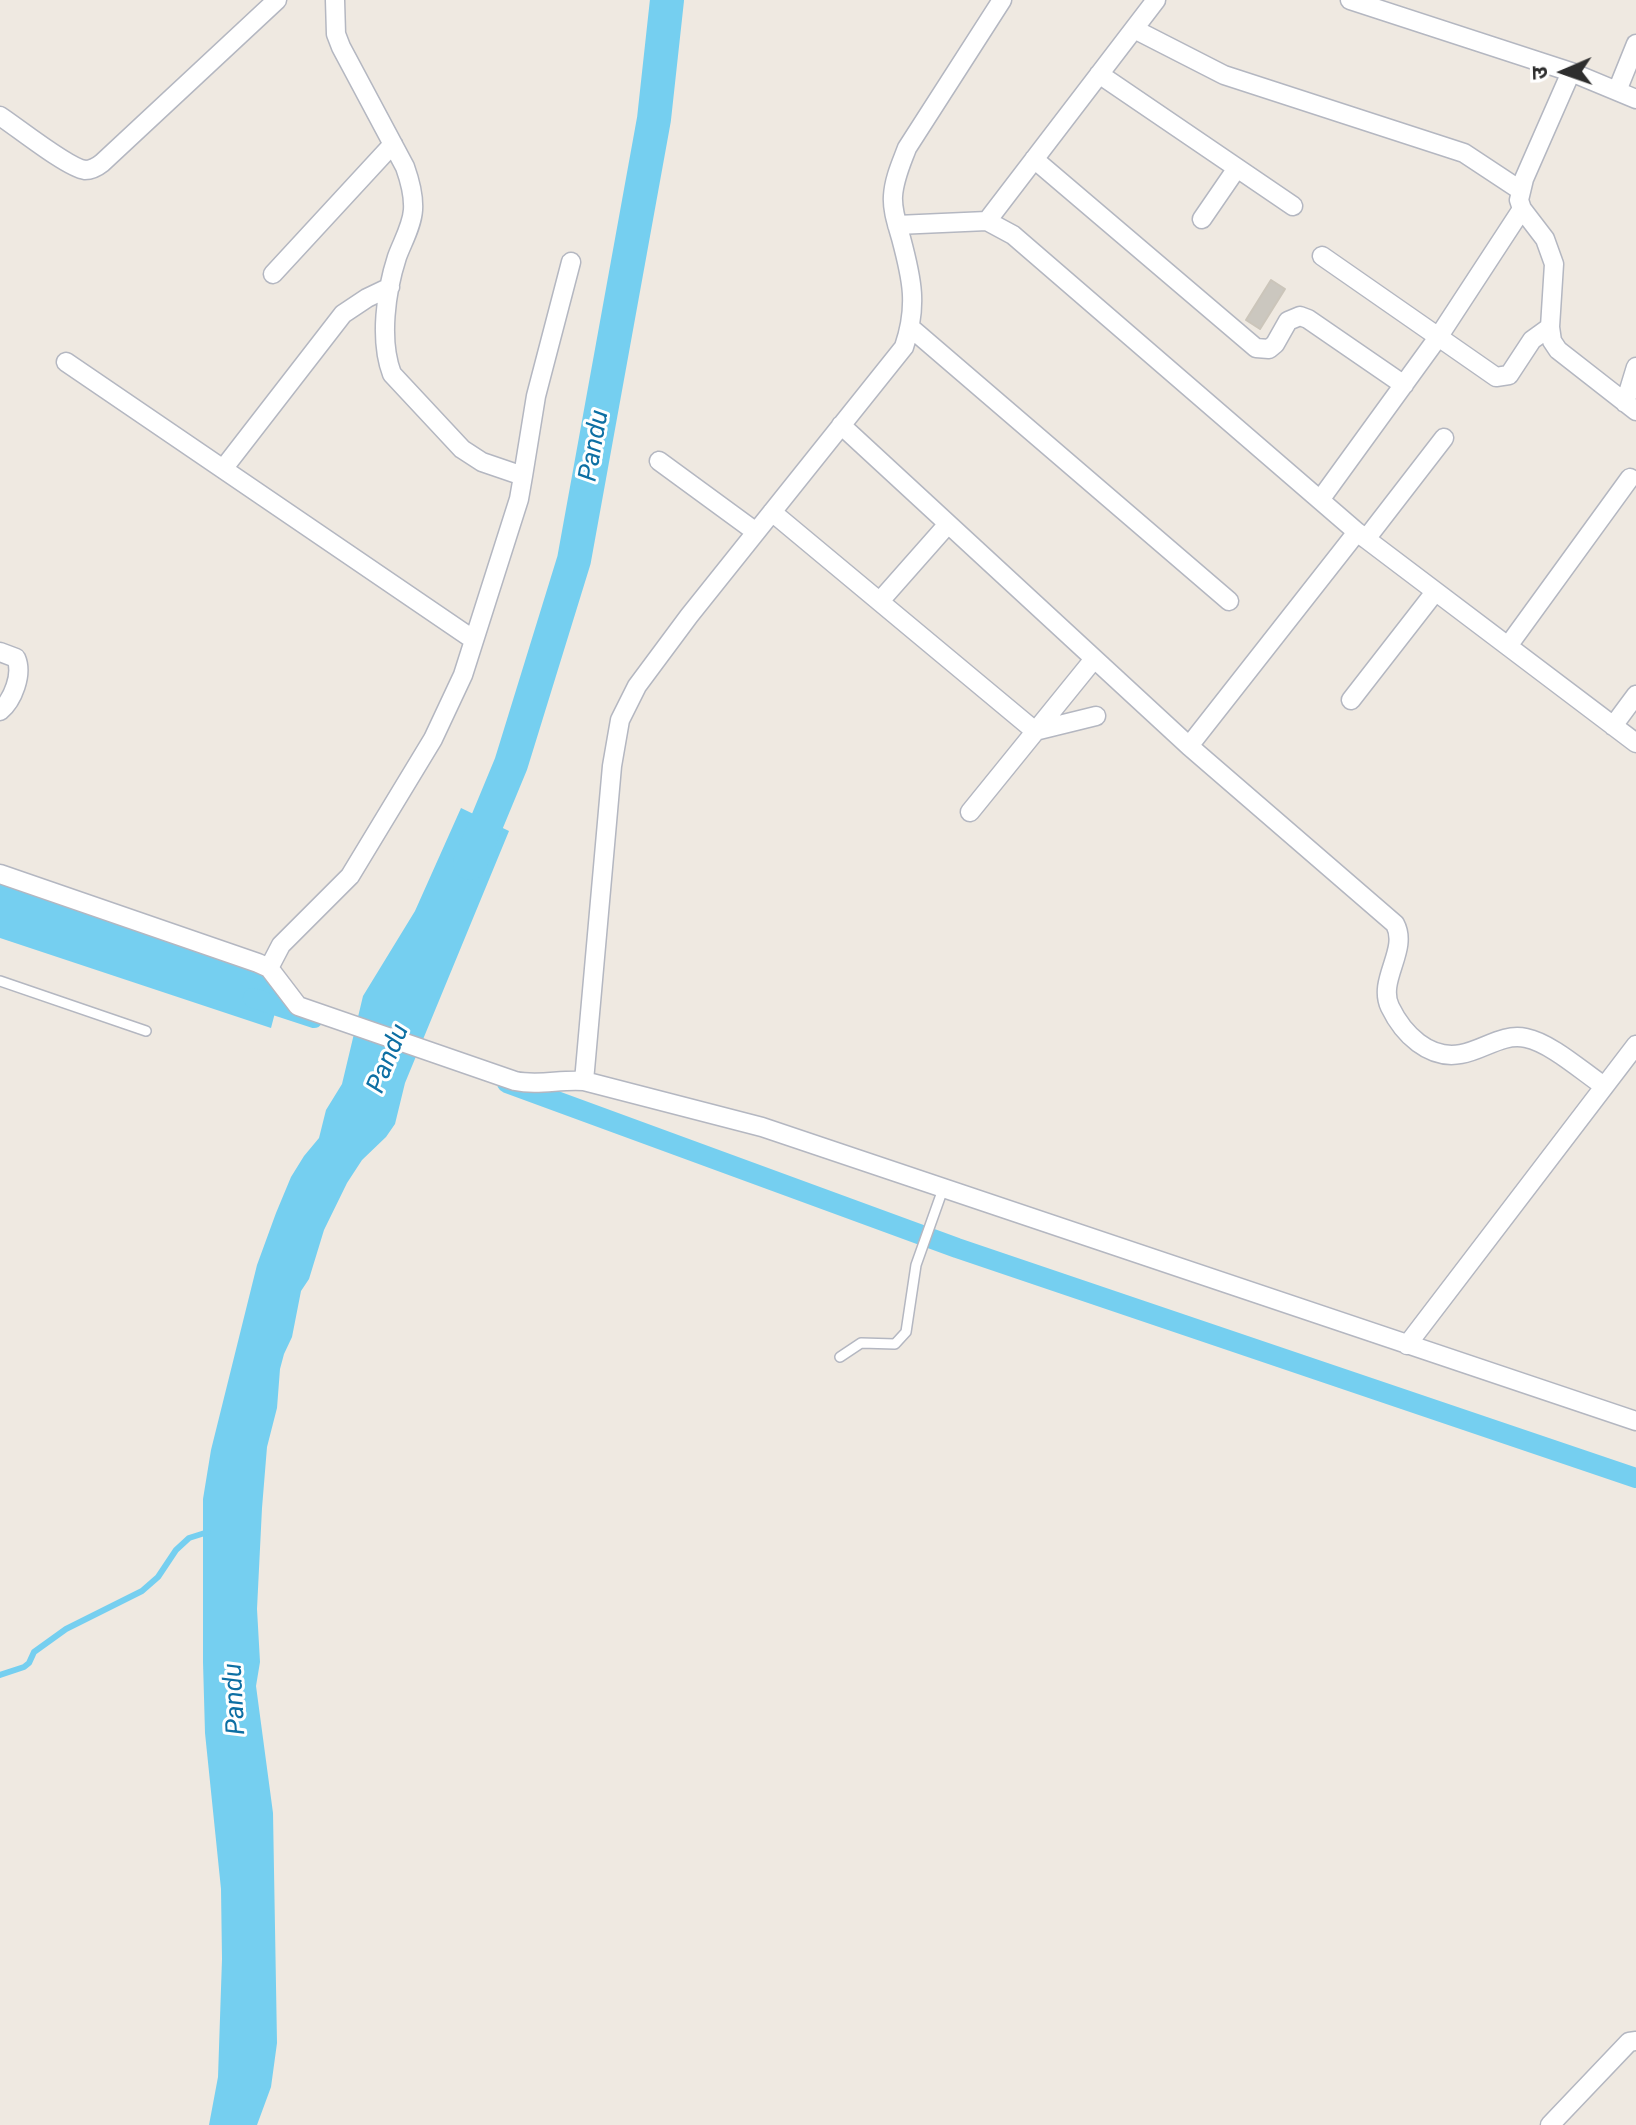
<!DOCTYPE html>
<html>
<head>
<meta charset="utf-8">
<style>
	body { margin:0 }
	#map { position:relative; width:1636px; height:2125px; overflow:hidden; background:#efe9e1; font-family:Roboto,"Noto Sans Devanagari",sans-serif }
	canvas { display:block }
	.north { position:absolute; left:1524px; top:32px; width:80px; height:80px; -webkit-text-stroke:6px #fff; paint-order:stroke; rotate:268deg; font-size:22px; font-weight:700; line-height:32px; text-align:center; color:#2e2e2e }
	.north::after { content:''; display:block; margin:auto; width:28px; height:36px; background:#2e2e2e; clip-path:polygon(50% 0,100% 100%,50% 72%,0 100%) }
</style>
</head>
<body>
<div id="map">
<canvas width="1636" height="2125"></canvas>
<div class="north">उ</div>
</div>
<script>
const g = document.querySelector('canvas').getContext('2d');
g.lineJoin = 'round';
function fillPath(path, color) { g.fillStyle = color; g.fill(path, 'evenodd'); }
function strokePath(path, color, width, dash) { g.strokeStyle = color; g.lineWidth = width; g.lineCap = dash ? 'butt' : 'round'; g.setLineDash(dash || []); g.stroke(path); }
function label(font, color, halo, rows, align = 'center') {
  g.font = font + ' Roboto,sans-serif'; g.lineWidth = 6; g.setLineDash([]); g.textBaseline = 'middle'; g.strokeStyle = halo; g.fillStyle = color; for (const [text, x, y, turn = 0] of rows) {
    g.save(); g.translate(x, y); g.rotate((+turn || 0) * Math.PI / 180); g.textAlign = isNaN(turn) ? turn : align; if (halo) g.strokeText(text, 0, 0); g.fillText(text, 0, 0); g.restore();
  }
}
fillPath(new Path2D(`
	M461,808L509,831L405,1083L395,1124L386,1137L362,1160L347,1183L324,1230L309,1279L301,1291L292,1337L284,1354L280,1369L277,1408L267,1447L262,1508L257,1609L260,1662L256,1686L273,1813L277,2043L271,2087L257,2125H209L218,2077L222,1959L221,1889L205,1733L203,1662V1499L211,1450L257,1265L276,1213L291,1177L304,1156L319,1138L326,1110L342,1084L363,996L415,911Z
	M0,882L241,964L283,982L271,1028L0,938Z`), '#75cff0');
strokePath(new Path2D(`
	M0,1675L24,1667L29,1663L34,1652L66,1629L142,1591L158,1577L176,1550L189,1538L208,1532`), '#75cff0', 6);
strokePath(new Path2D(`
	M253,998L314,1018
	M507,1083L957,1248L1636,1478`), '#75cff0', 20);
strokePath(new Path2D(`
	M470,863L511,764L574,560L654,119L667,0`), '#75cff0', 34);
const building = new Path2D(`
	M1271,280L1285,289L1260,329L1246,320Z`);
fillPath(building, '#cbc7bf');
strokePath(building, '#cbc5ba', 2);
const service = new Path2D(`
	M0,981L146,1031
	M840,1357L861,1343L895,1344L906,1332L916,1265L943,1189`);
const minor = new Path2D(`
	M1350,0L1571,72L1636,99
	M1134,29L1224,75L1464,153L1520,190
	M1571,72L1524,179L1519,200L1522,209L1545,239L1554,264L1550,327L1552,341L1558,350L1636,411
	M1099,74L1293,206
	M1617,91L1636,44
	M0,116C17,127 68,168 85,170C92,170 97,167 102,163L277,0
	M1034,159L1256,348L1269,349L1275,344L1288,321L1300,316L1308,319L1404,385
	M1202,219L1237,168
	M987,221L1156,0
	M897,225L987,221L1013,235L1357,532L1636,743
	M1322,256L1496,377L1509,375L1532,340L1550,327
	M273,274L393,144
	M911,328L1229,601
	M66,362L474,640
	M1625,403L1636,367
	M841,425L1189,746L1395,924C1409,950 1377,980 1390,1007C1403,1034 1429,1060 1461,1054C1484,1050 1502,1033 1526,1038C1551,1043 1583,1072 1604,1086
	M659,461L756,532
	M223,469L343,314L367,298L390,287
	M523,476L536,396L571,262
	M1320,500L1439,336L1522,209
	M772,512L1035,731L1096,716
	M1366,539L1444,438
	M880,601L948,524
	M1508,646L1630,478
	M0,652L16,658C23,674 13,700 0,711
	M1351,700L1435,592
	M1613,726L1636,695
	M1189,746L1357,532
	M970,812L1094,659
	M0,874L258,963L269,968L298,1006L515,1081C539,1086 560,1079 584,1081L762,1127L1636,1421
	M269,968L281,945L350,876L433,739L463,675L519,499L523,476L482,462L462,449L392,374C379,340 386,291 397,257C402,243 412,226 413,210C414,195 410,181 405,167L341,47L336,34L335,0
	M584,1081L612,766L620,720L637,686L689,616L904,347C918,306 912,279 901,238C897,224 892,210 893,196C894,179 901,164 907,148L1002,0
	M1407,1345L1636,1045
	M1550,2125L1629,2042L1636,2041`);
strokePath(service, '#b4b7c1', 12);
strokePath(minor, '#b4b7c1', 21);
strokePath(service, '#fff', 9);
strokePath(minor, '#fff', 18);
label('italic 26px', '#0d6fa3', '#fff', [
	["Pandu",595,446,-80],
	["Pandu",389,1059,-68],
	["Pandu",236,1699,-93]
]);
</script>
</body>
</html>
